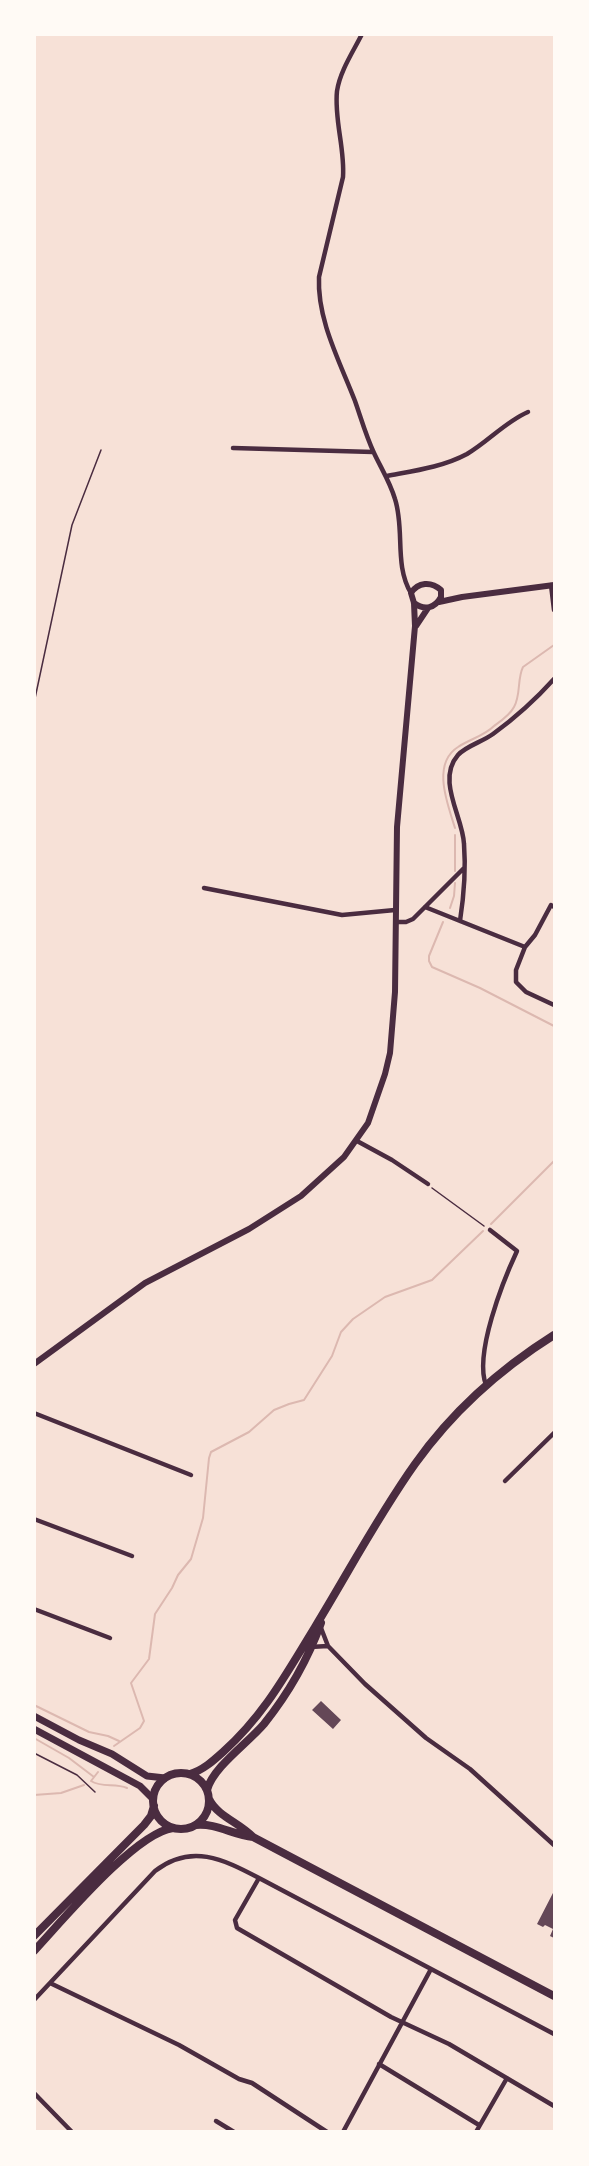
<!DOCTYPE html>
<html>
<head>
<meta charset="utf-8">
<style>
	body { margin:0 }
	#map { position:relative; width:589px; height:2166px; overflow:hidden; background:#f7e1d7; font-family:Rubik,sans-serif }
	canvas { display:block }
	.frame { position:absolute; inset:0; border:36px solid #fffaf5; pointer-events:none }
</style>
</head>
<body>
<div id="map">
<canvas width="589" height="2166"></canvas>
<div class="frame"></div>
</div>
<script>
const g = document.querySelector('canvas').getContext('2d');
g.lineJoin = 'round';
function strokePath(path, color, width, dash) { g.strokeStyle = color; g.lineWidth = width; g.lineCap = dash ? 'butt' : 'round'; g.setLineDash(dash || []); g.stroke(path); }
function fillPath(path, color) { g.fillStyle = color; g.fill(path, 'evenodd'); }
strokePath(new Path2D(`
	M455,828C448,805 431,764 458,747C470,739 484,736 494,726C501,721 510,715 514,707C521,695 517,679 523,667L554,645
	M455,871V835
	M450,908L454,896L455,883
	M443,922L429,956V961L432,967L480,988L554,1026
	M491,1224L554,1161
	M34,1705L89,1732L108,1736L119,1741
	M34,1738L69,1758L94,1777
	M114,1746L140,1728L144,1721L131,1683L149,1659L155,1614L172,1588L178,1575L191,1559L203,1518L209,1458L211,1452L249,1432L274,1410L289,1404L304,1400L332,1356L341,1332L353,1319L385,1297L432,1280L483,1231
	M98,1772L91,1781C102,1788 115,1783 127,1788
	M34,1795L61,1793L84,1785`), '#dcb8b0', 2);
fillPath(new Path2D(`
	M321,1701L341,1720L333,1729L312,1710Z
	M554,1891V1938L550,1936L553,1929L545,1925L543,1927L537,1924Z`), '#644757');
strokePath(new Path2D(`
	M34,703L72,525L101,450
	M432,1188L484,1226
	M34,1753L77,1775L95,1792`), '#4a2c40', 1.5);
strokePath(new Path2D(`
	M362,34C353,52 340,71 337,91C334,120 345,148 343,177L319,277C317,320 340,362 355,401C361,418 366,436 374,453C381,468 390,482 395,499C405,530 394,565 411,593
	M233,448L373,452
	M387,476C413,471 443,467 467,454C489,441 505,422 528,412
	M551,585L554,610
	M204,888L342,915L395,910
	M425,907L525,947L535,935L551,905L554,907
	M460,921C464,895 466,870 464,844C463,817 436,780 458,755C466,746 482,742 493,734C515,718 536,699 554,679
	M396,922H406L413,919L464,868
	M525,947L516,970V982L526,992L554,1005
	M357,1141L392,1160L428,1184
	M486,1385C474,1354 503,1281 517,1251L490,1230
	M34,1413L191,1475
	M505,1481L554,1433
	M34,1519L132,1556
	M34,1609L110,1638
	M321,1628L328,1646L365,1684L426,1738L470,1769L554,1845
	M310,1647L328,1646
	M259,1878L235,1920L237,1928L391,2017L449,2044L554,2106
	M50,1983L179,2045L239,2079L252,2083L327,2132
	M34,2000L155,1871C191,1843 223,1859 259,1878L554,2034
	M379,2064L479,2125
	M34,2093L72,2132
	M216,2121L234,2132
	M343,2132L431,1969
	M476,2132L507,2078`), '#4a2c40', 4.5);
strokePath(new Path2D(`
	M439,602L462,597L554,585
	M416,626L428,608
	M34,1364L145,1283L249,1229L301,1196L344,1157L368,1123L385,1074L390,1053L395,992L397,827L415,626L414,603L411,593C418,582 431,581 441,590V597C435,608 425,611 414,603`), '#4a2c40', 6);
strokePath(new Path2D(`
	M34,1716L79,1740L112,1754L147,1776L165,1778
	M34,1729L140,1786L153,1799`), '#4a2c40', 7);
strokePath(new Path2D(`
	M153 1801a28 28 0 1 1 56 0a28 28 0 1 1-56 0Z
	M190,1774C203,1770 213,1761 223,1752C265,1714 286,1674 315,1627C348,1573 378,1516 415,1464C452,1412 500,1369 554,1335
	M207,1790C213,1767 248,1743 264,1724C288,1694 308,1659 321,1623
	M209,1799C217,1816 240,1823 253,1837L554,1996
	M196,1825C216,1823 233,1835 253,1837
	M34,1936L144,1825L151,1816L154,1806
	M34,1951C62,1921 135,1833 173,1828`), '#4a2c40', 8);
</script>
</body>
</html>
